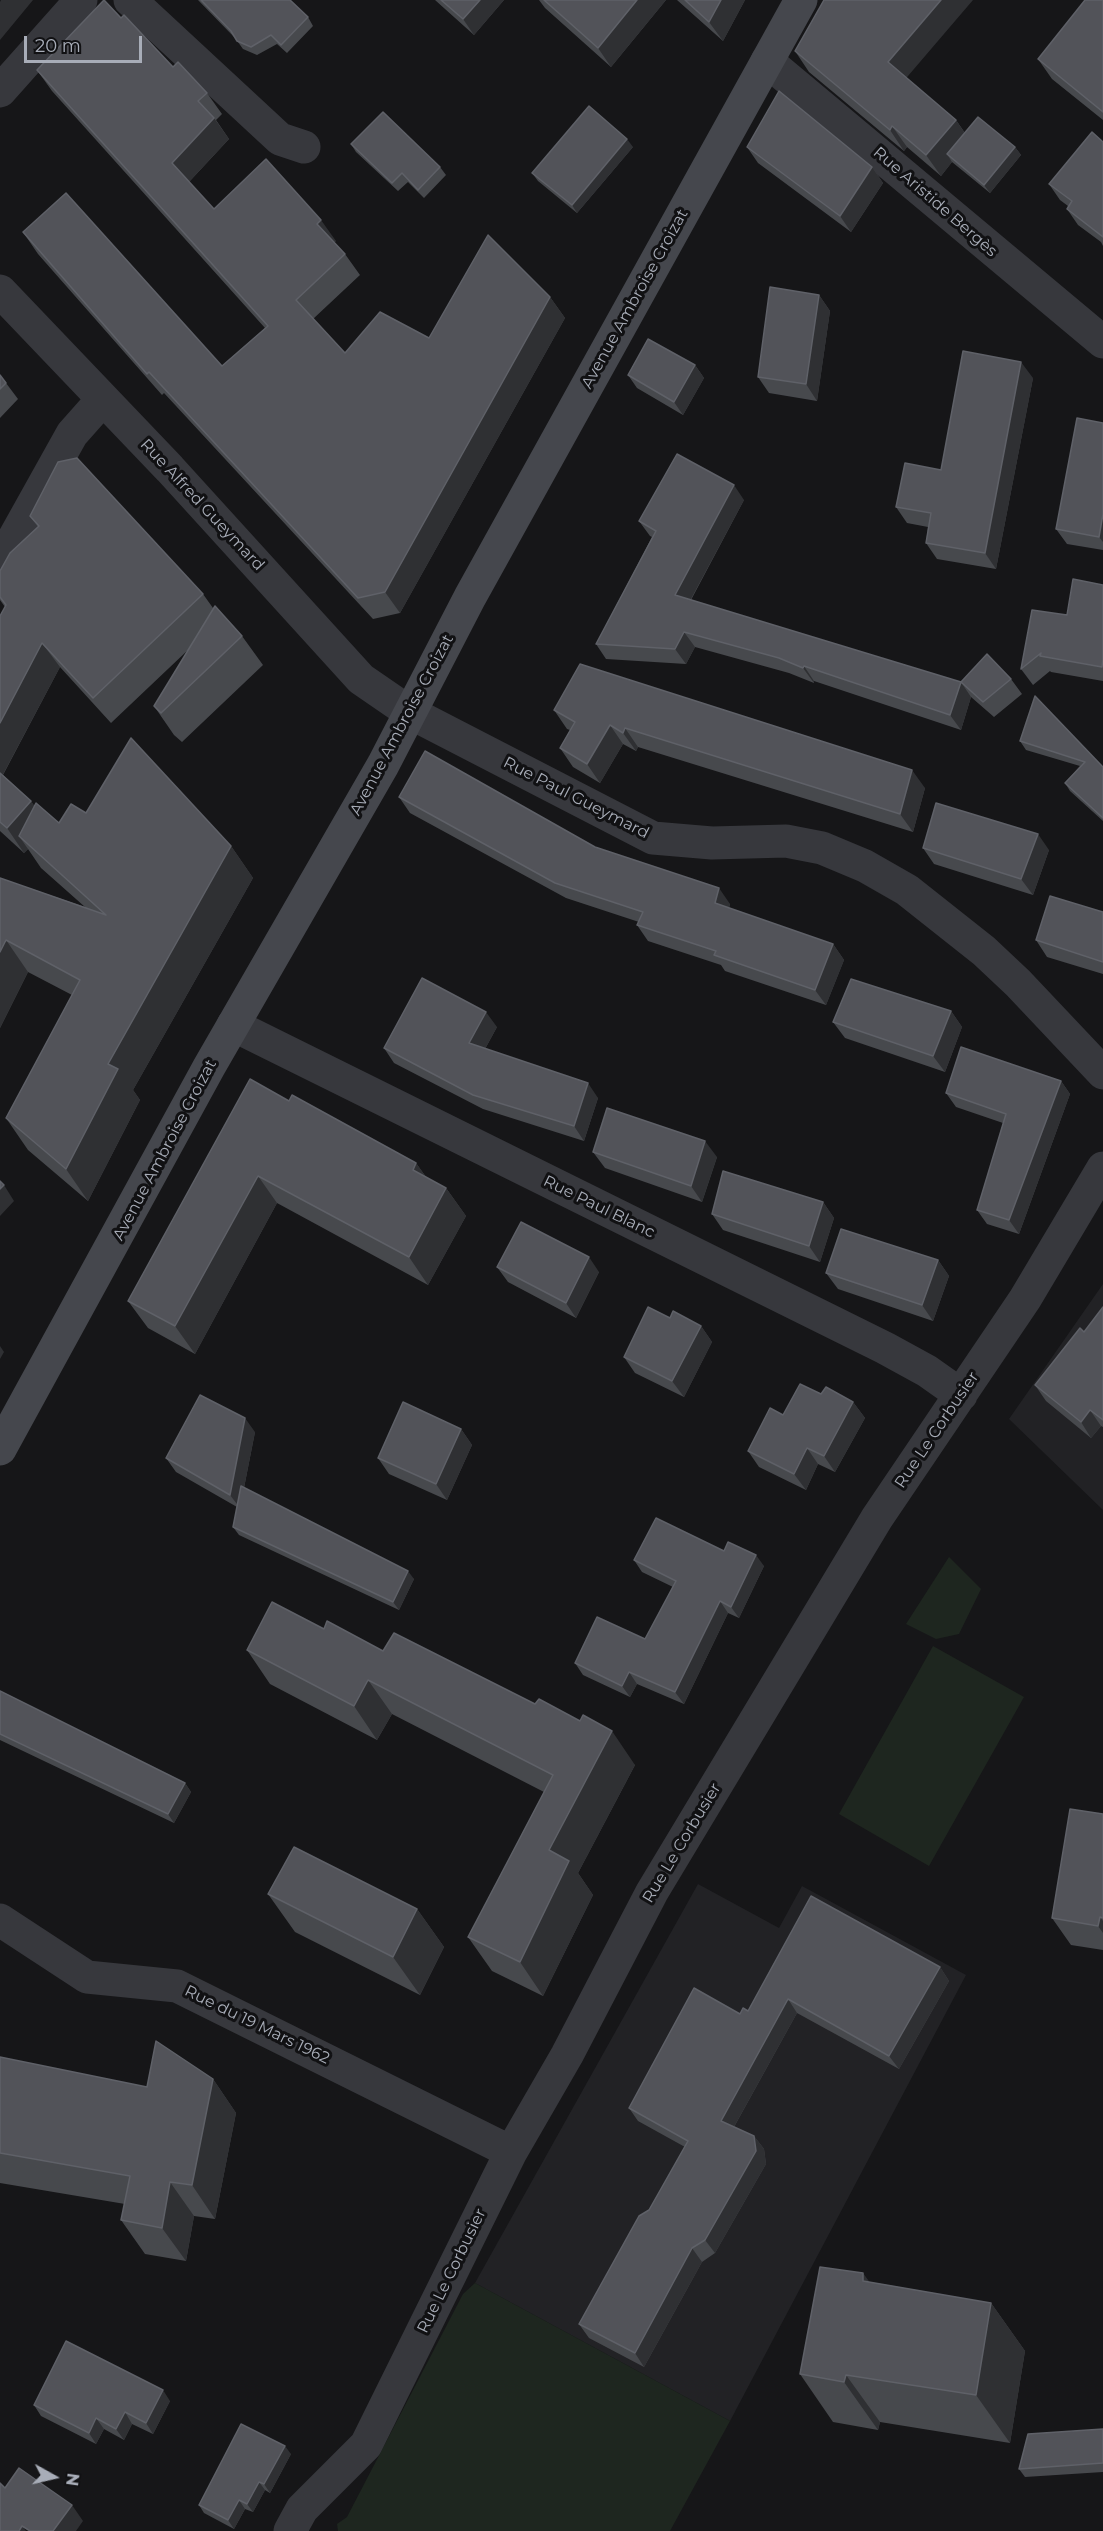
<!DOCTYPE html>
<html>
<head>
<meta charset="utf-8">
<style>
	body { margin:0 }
	#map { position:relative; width:1103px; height:2531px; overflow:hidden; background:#161618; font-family:Montserrat,sans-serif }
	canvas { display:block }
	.north { position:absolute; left:24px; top:2447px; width:60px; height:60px; -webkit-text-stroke:4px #111113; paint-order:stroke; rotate:98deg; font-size:16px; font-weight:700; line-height:24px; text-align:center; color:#a8adb8 }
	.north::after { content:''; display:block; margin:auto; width:21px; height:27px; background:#a8adb8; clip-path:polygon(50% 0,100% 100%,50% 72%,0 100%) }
	.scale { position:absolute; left:24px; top:36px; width:118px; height:27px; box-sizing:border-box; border:3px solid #a8adb8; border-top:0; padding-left:8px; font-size:18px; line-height:21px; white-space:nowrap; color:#a8adb8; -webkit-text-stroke:4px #111113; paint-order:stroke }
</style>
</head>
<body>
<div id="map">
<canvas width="1103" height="2531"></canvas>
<div class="north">N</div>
<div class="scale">20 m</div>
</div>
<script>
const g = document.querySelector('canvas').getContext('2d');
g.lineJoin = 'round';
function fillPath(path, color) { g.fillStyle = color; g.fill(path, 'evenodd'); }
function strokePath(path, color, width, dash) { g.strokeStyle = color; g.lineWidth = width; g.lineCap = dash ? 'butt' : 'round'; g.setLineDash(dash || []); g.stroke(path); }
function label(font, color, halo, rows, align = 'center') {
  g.font = font + ' Montserrat,sans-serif'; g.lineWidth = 6; g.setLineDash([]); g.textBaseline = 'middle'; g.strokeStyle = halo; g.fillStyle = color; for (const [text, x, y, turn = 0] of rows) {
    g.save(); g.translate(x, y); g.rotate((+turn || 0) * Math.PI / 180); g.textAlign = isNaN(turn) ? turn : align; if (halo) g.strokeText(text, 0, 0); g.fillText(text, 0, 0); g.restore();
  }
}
fillPath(new Path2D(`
	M1103,1284V1510L1009,1419Z
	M698,1884L779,1928L802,1886L966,1975L730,2421L475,2283Z`), '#222225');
fillPath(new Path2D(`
	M949,1557L981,1589L959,1634L936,1639L906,1624Z
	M933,1646L1024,1697L929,1866L839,1814Z
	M475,2283L730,2421L670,2531H338L337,2524L347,2517L463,2294Z`), '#1e261f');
strokePath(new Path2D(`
	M130,0L280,139L304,147
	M767,61L1103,342
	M0,91L81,0
	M0,291L170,469L361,679L409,712L653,838L712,843L786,841L822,848L865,866L907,890L984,951L1018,983L1103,1073
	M0,563L72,434L103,399
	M233,1025L885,1348L927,1371L961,1395
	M0,1920L87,1977L177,1986L511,2152
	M290,2531L302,2509L366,2445L511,2152L567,2055L652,1892L877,1518L1025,1299L1103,1168`), '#37383d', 33);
strokePath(new Path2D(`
	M0,1449L209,1067L383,765L470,597L801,0`), '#45474d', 33);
fillPath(new Path2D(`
	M198,0H290L308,17L313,26L287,53L277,44L257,55L243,49L235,38Z
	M435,0H504L474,35Z
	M539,0H666L611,67L545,8Z
	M677,0H745L723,41Z
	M1103,0V120L1052,79L1038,59Z
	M121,18L173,67L207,93L222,114L216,120L229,139L189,182L214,209L336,241L334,242L345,254L360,275L313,319L345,353L429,338L550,297L565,318L400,613L373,619L164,393L162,395L38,254L23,232L222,366L265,328L52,91L37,70Z
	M795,51L906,78L956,120L965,133L1015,147L1021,155L990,193L952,162L941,176L907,147L904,151L809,72Z
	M1103,142V246L1101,242L1078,225L1067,209L1068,206L1060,200L1049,184Z
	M351,144L440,167L446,175L424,198L408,182L398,191L356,152Z
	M633,147L577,213L538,181L532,173Z
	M747,147L872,167L883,183L851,232L758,163Z
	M819,295L830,311L817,401L769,393L758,377Z
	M695,365L704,378L683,415L637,388L628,375Z
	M0,375L18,399L0,418Z
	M1033,378L996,569L937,559L926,543L928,527L907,523L896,507L941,470Z
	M1103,423V550L1067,544L1056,529Z
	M744,500L691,600L961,682L1011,679L1022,694L994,717L971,697L961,730L814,681V683L789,673L695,647L686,664L606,659L596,644L652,537L650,536L639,521Z
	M30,516L203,594L213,608L242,636L263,665L182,742L174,735L154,706L188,650L111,723L60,667L3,775L31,801L34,806L59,823L86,813L231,846L253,878L133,1090L140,1100L88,1201L28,1150L6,1118L72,995L28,972L0,1028V878L85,907L41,868L28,849L24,853L0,831V616L5,607L0,600V571L38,527Z
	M1103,585V681L1051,672L1050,671L1033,685L1021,669L1067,615Z
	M554,710L925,788L913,832L638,747L636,751L623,744L600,783L573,767L560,748L570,730L567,729Z
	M1020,741L1103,767V821L1070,791L1065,783L1080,766L1026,750Z
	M399,797L595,847L730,904L729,908L833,944L844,960L826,1005L725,971L721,965L648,941L637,925L639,922L566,898L410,813Z
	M923,848L1049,850L1033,895L934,864Z
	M1103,912V974L1047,957L1036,940Z
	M951,1011L962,1027L945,1072L845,1038L833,1022Z
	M497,1027L485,1049L598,1098L584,1141L483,1109L394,1063L384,1048Z
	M1061,1081L1070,1094L1019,1234L987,1224L977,1210L1003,1123L956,1107L946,1093Z
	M289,1101L416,1163L426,1177L446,1188L466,1216L428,1285L277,1203L195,1354L148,1328L128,1301Z
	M593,1152L717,1157L702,1202L605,1168Z
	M823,1202L834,1218L820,1262L723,1230L712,1214Z
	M938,1260L949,1276L933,1321L838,1289L826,1273Z
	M497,1267L599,1272L576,1318L508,1282Z
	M1103,1307V1427L1101,1426L1091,1438L1046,1401L1035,1385L1084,1332Z
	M670,1318L701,1326L712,1342L684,1397L635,1373L624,1357Z
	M821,1394L853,1402L865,1418L835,1472L818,1464L806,1490L759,1467L748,1451L783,1415Z
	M461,1429L472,1445L447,1500L389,1474L378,1458Z
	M255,1432L244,1488L414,1579L399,1610L239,1535L233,1527L237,1507L176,1472L166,1458Z
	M724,1551L764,1566L739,1618L728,1613L684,1704L637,1684L630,1697L583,1675L575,1663L645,1639L673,1587L642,1572L634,1560Z
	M324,1629L383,1651L635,1765L578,1873L593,1895L543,1996L492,1971L468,1937L544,1792L392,1714L377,1740L270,1684L247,1650Z
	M0,1691L185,1783L191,1792L174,1823L0,1740Z
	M1103,1814V1950L1071,1945L1052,1918Z
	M268,1894L417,1909L444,1947L420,1995L295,1932Z
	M811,1896L940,1967L949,1981L899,2069L797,2013L734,2127L754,2136L764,2149L766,2164L715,2253L702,2262L644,2367L589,2338L579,2324L649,2210L685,2147L638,2121L629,2108L740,2014L748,2011Z
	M0,2057L147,2087L213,2079L236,2113L215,2219L194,2216L186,2261L145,2254L121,2220L125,2204L0,2183Z
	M870,2282L991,2303L1025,2351L1010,2443L880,2422L878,2430L833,2422L800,2374Z
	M170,2401L153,2434L132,2424L124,2440L104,2429L96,2444L41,2416L34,2405Z
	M1103,2429V2472L1025,2477L1019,2469Z
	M291,2454L270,2493L265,2490L253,2512L245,2509L234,2529L204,2513L199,2505Z`), '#47494d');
fillPath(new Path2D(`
	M1,0H33L0,40V2Z
	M480,0H504L474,35L463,19Z
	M637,0H666L611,67L598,48Z
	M721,0H745L723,41L709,22Z
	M941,0H973L902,83L888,62Z
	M214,118L229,139L187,184L172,163Z
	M956,120L970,141L947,154L952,162L941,176L926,155Z
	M892,126L907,147L904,151L890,130Z
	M627,139L633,147L577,213L572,205Z
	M1015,147L1021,155L990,193L984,185Z
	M872,167L883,183L851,232L840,216Z
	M321,220L336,241L332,245L317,224Z
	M819,295L830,311L817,401L806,384Z
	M550,297L565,318L400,613L385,592Z
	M1021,362L1033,378L996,569L985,553Z
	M695,365L704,378L683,415L674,402Z
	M734,485L744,500L685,610L675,595Z
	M1103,514V542L1099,537Z
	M684,632L695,647L686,664L675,649Z
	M42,643L60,667L0,780V723Z
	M804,666L814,681V683L803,668Z
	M961,682L971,697L961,730L950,715Z
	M610,725L623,744L600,783L587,764Z
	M625,728L638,747L636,751L623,733Z
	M912,770L925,788L913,832L900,814Z
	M31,801L48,825L19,836L28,849L24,853L7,828Z
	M1038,834L1049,850L1033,895L1021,879Z
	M231,846L253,878L133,1090L140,1100L88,1201L66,1169L108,1064Z
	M719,888L730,904L726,918L715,903Z
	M6,940L28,972L0,1028V952Z
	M833,944L844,960L826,1005L815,990Z
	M951,1011L962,1027L945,1072L933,1056Z
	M486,1012L497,1027L480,1058L469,1043Z
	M1061,1081L1070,1094L1019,1234L1009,1220Z
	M588,1083L598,1098L584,1141L574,1126Z
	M705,1141L717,1157L702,1202L691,1186Z
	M416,1163L436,1191L413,1170Z
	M258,1176L277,1203L195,1354L175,1326Z
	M4,1185L14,1201L0,1216V1189Z
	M446,1188L466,1216L428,1285L409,1257Z
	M823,1202L834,1218L820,1262L809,1246Z
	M589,1257L599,1272L576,1318L566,1303Z
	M938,1260L949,1276L933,1321L922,1305Z
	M701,1326L712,1342L684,1397L672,1381Z
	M0,1346L4,1352L0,1359Z
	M853,1402L865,1418L835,1472L824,1456Z
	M1090,1410L1101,1426L1091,1438L1081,1422Z
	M245,1418L255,1432L240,1508L230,1495Z
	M461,1429L472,1445L447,1500L436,1484Z
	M807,1448L818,1464L806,1490L794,1474Z
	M756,1555L764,1566L739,1618L731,1607Z
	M408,1571L414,1579L399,1610L393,1602Z
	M720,1601L728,1613L684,1704L675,1692Z
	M629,1672L637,1684L630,1697L622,1686Z
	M368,1680L392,1714L377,1740L354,1706Z
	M612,1731L635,1765L578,1873L593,1895L543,1996L520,1962L549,1850Z
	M185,1783L191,1792L174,1823L168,1814Z
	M417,1909L444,1947L420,1995L393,1957Z
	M1100,1917L1103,1921V1933L1098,1926Z
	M940,1967L949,1981L899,2069L889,2056Z
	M788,1999L797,2013L730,2134L721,2121Z
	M213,2079L236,2113L215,2219L192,2185Z
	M754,2136L764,2149L766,2164L715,2253L705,2240Z
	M170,2182L194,2216L186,2261L162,2228Z
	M692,2248L702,2262L644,2367L635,2353Z
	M863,2273L897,2320L863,2281Z
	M991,2303L1025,2351L1010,2443L976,2395Z
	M846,2375L880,2422L878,2430L844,2382Z
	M163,2390L170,2401L153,2434L146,2423Z
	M125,2412L132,2424L124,2440L116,2429Z
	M96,2418L104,2429L96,2444L89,2433Z
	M285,2446L291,2454L270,2493L264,2484Z
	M259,2482L265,2490L253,2512L247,2504Z
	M239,2500L245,2509L234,2529L228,2520Z
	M72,2505L83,2521L76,2531H53Z
	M22,2526L26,2531H19Z`), '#2f3033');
const building = new Path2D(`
	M104,0L121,18L124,15L173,67L178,62L207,93L198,101L214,118L172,163L214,209L266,159L321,220L317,224L345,254L296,300L345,353L380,312L429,338L488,235L550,297L385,592L358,598L149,372L147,374L23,232L66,193L222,366L268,326L37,70Z
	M201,0H290L308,17L281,45L271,35L251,47L237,41L231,31Z
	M441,0H480L463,19Z
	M544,0H637L598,48Z
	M685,0H721L709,22Z
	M824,0H941L888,62L956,120L926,155L892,126L890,130L795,51Z
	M1085,0H1103V112L1038,59Z
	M779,91L872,167L840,216L747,147Z
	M589,106L627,139L572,205L532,173Z
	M383,112L440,167L418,190L402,173L392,183L351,144Z
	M978,117L1015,147L984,185L947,154Z
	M1092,132L1103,142V237L1067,209L1072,201L1049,184Z
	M770,287L819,295L806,384L758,377Z
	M648,339L695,365L674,402L628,375Z
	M963,351L1021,362L985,553L926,543L931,513L896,507L905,463L941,470Z
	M0,375L6,383L0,389Z
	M1077,418L1103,423V514L1099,537L1056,529Z
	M677,454L734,485L675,595L961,682L987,654L1011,679L983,702L961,682L950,715L804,666L803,668L779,658L684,632L675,649L596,644L656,531L639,521Z
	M77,458L203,594L93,698L42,643L0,723V616L6,605L0,597V571L10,553L39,526L30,516L58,462Z
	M1073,579L1103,585V659L1102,667L1040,656L1041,653L1021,669L1032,610L1067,615Z
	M215,606L242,636L161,713L154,706Z
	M580,664L912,770L900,814L625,728L623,733L610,725L587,764L560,748L575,722L554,710Z
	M1035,696L1103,767V818L1065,783L1085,762L1020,741Z
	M131,738L231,846L108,1064L118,1069L66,1169L6,1118L80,980L6,940L0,952V878L106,915L19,836L36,803L59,823L71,804L86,813Z
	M425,751L595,847L719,888L715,903L833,944L815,990L714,955L716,951L637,925L643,912L555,883L399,797Z
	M0,773L31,801L7,828L0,822Z
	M936,803L1038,834L1021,879L923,848Z
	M1050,896L1103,912V962L1036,940Z
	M422,978L486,1012L469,1043L588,1083L574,1126L473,1095L384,1048Z
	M851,979L951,1011L933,1056L833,1022Z
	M961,1047L1061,1081L1009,1220L977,1210L1006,1114L946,1093Z
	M250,1079L289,1101L292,1095L416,1163L413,1170L446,1188L409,1257L258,1176L175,1326L128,1301Z
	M607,1108L705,1141L691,1186L593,1152Z
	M723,1171L823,1202L809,1246L712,1214Z
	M0,1181L4,1185L0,1189Z
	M521,1222L589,1257L566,1303L497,1267Z
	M841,1229L938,1260L922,1305L826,1273Z
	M648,1307L670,1318L673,1311L701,1326L672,1381L624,1357Z
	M1103,1307V1420L1090,1410L1081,1422L1035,1385L1080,1328L1084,1332Z
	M800,1384L821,1394L826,1387L853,1402L824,1456L807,1448L794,1474L748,1451L770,1408L783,1415Z
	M200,1395L245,1418L230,1495L166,1458Z
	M403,1402L461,1429L436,1484L378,1458Z
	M241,1486L408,1571L393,1602L233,1527Z
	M656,1518L724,1551L728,1542L756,1555L731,1607L720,1601L675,1692L629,1672L622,1686L575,1663L597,1617L645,1639L676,1581L634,1560Z
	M272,1602L324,1629L327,1621L383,1651L394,1633L535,1704L539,1699L580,1721L583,1715L612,1731L549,1850L569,1861L520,1962L468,1937L553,1775L368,1680L354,1706L247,1650Z
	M0,1691L185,1783L168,1814L0,1734Z
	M1070,1809L1103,1814V1918L1100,1917L1098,1926L1052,1918Z
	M294,1847L417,1909L393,1957L268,1894Z
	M811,1896L940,1967L889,2056L788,1999L721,2121L754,2136L756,2151L705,2240L692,2248L635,2353L579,2324L639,2216L649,2210L688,2141L629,2108L694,1988L740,2014L743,2008L748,2011Z
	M156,2041L213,2079L192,2185L170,2182L162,2228L121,2220L130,2176L0,2153V2057L147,2087Z
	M820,2267L863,2273V2281L991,2303L976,2395L846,2375L844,2382L800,2374Z
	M66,2341L163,2390L146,2423L125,2412L116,2429L96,2418L89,2433L34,2405Z
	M241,2424L285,2446L264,2484L259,2482L247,2504L239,2500L228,2520L199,2505Z
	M1103,2429V2463L1019,2469L1028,2434Z
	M19,2468L72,2505L53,2531H30L22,2526L19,2531H0V2483L5,2488Z`);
fillPath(building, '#525359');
strokePath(building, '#5f6168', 1.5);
label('16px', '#a8adb8', '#111113', [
	["Rue Aristide Bergès",935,202,41],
	["Avenue Ambroise Croizat",635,299,-61],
	["Rue Alfred Gueymard",202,505,47],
	["Avenue Ambroise Croizat",402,725,-62],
	["Rue Paul Gueymard",576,798,27],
	["Avenue Ambroise Croizat",165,1150,-62],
	["Rue Paul Blanc",599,1207,26],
	["Rue Le Corbusier",937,1430,-56],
	["Rue Le Corbusier",682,1843,-59],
	["Rue du 19 Mars 1962",257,2025,26],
	["Rue Le Corbusier",452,2271,-64]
]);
</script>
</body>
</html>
